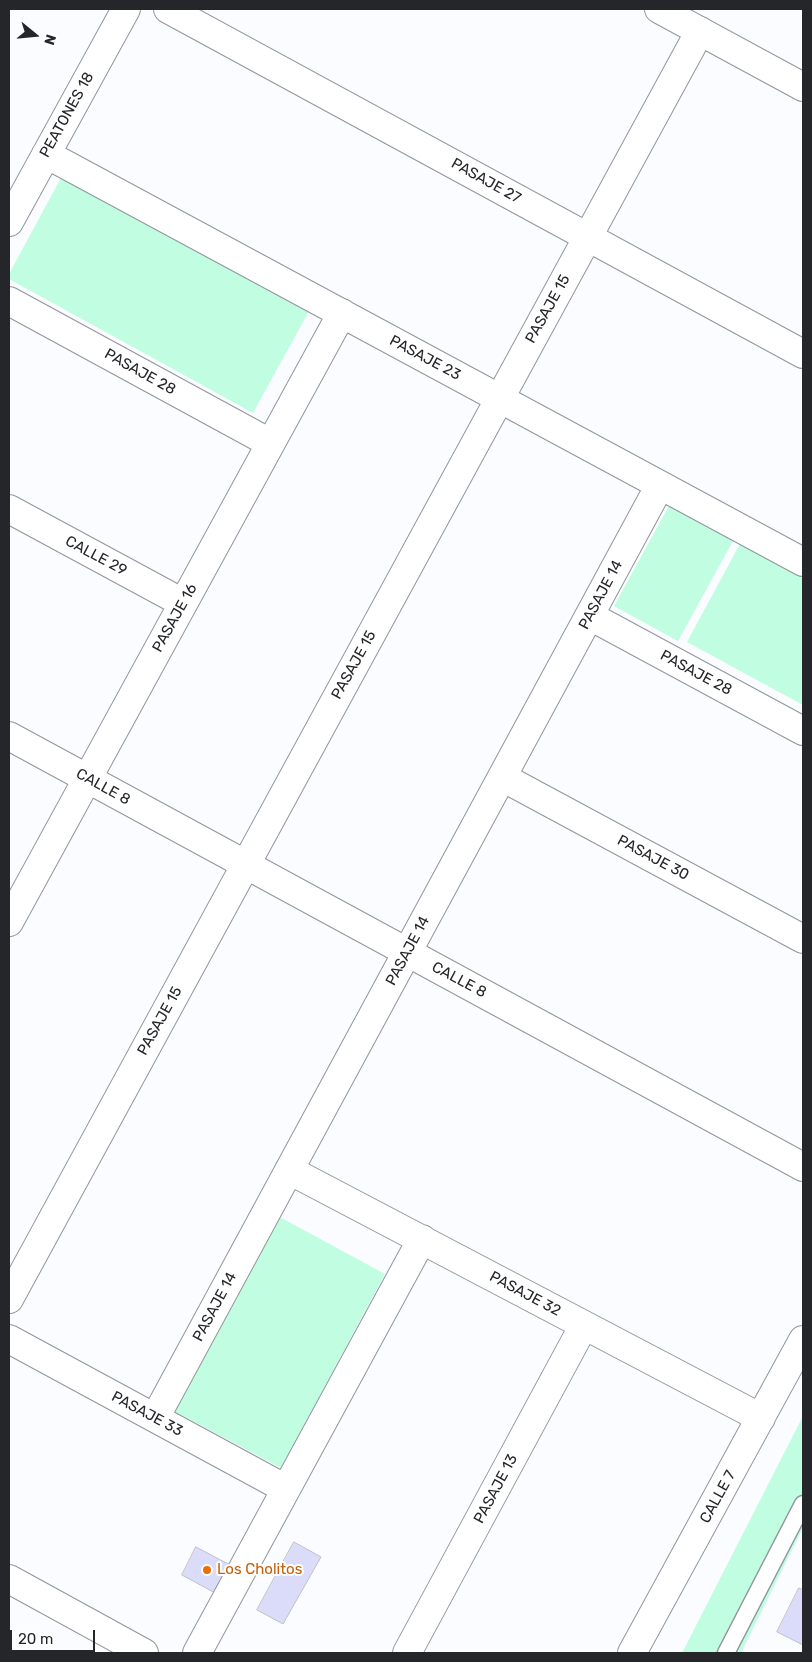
<!DOCTYPE html>
<html>
<head>
<meta charset="utf-8">
<style>
	body { margin:0 }
	#map { position:relative; width:812px; height:1662px; overflow:hidden; background:#fafcff; font-family:Rubik,sans-serif }
	canvas { display:block }
	.frame { position:absolute; inset:0; border:10px solid #242629; pointer-events:none }
	.north { position:absolute; left:10px; top:10px; width:50px; height:50px; -webkit-text-stroke:4px #fff; paint-order:stroke; rotate:107deg; font-size:14px; font-weight:700; line-height:20px; text-align:center; color:#242629 }
	.north::after { content:''; display:block; margin:auto; width:18px; height:22px; background:#242629; clip-path:polygon(50% 0,100% 100%,50% 72%,0 100%) }
	.scale { position:absolute; left:10px; top:1630px; width:85px; height:22px; box-sizing:border-box; border:2px solid #242629; border-top:0; padding-left:6px; font-size:15px; line-height:18px; white-space:nowrap; color:#242629; -webkit-text-stroke:4px #fff; paint-order:stroke }
</style>
</head>
<body>
<div id="map">
<canvas width="812" height="1662"></canvas>
<div class="frame"></div>
<div class="north">N</div>
<div class="scale">20 m</div>
</div>
<script>
const g = document.querySelector('canvas').getContext('2d');
g.lineJoin = 'round';
function fillPath(path, color) { g.fillStyle = color; g.fill(path, 'evenodd'); }
function strokePath(path, color, width, dash) { g.strokeStyle = color; g.lineWidth = width; g.lineCap = dash ? 'butt' : 'round'; g.setLineDash(dash || []); g.stroke(path); }
function label(font, color, halo, rows, align = 'center') {
  g.font = font + ' Rubik,sans-serif'; g.lineWidth = 4; g.setLineDash([]); g.textBaseline = 'middle'; g.strokeStyle = halo; g.fillStyle = color; for (const [text, x, y, turn = 0] of rows) {
    g.save(); g.translate(x, y); g.rotate((+turn || 0) * Math.PI / 180); g.textAlign = isNaN(turn) ? turn : align; if (halo) g.strokeText(text, 0, 0); g.fillText(text, 0, 0); g.restore();
  }
}
fillPath(new Path2D(`
	M62,176L309,311L253,413L9,279V274Z
	M670,504L734,539L678,641L614,606Z
	M742,540L803,573V705L687,642Z
	M276,1215L385,1274L281,1468L172,1410Z
	M802,1418L803,1528L741,1653H682Z`), '#c1fde1');
const building = new Path2D(`
	M294,1542L321,1557L283,1624L257,1610Z
	M196,1547L232,1566L217,1594L182,1575Z
	M799,1588L803,1590V1645L777,1632Z`);
fillPath(building, '#dbdcf9');
strokePath(building, '#c0c0c9', 1);
const lane = new Path2D(`
	M726,1653L803,1504`);
const street = new Path2D(`
	M168,9L803,354
	M46,154L803,562
	M9,222L126,9
	M9,301L270,443
	M9,509L183,603
	M590,616L803,731
	M9,736L803,1167
	M502,777L803,939
	M9,922L342,313
	M289,1170L761,1418
	M9,1299L700,31
	M9,1339L286,1489
	M155,1418L660,485
	M197,1653L422,1239
	M407,1653L584,1325
	M632,1653L803,1340`);
const secondary = new Path2D(`
	M659,9L803,87
	M9,1579L144,1653`);
strokePath(lane, '#91969d', 19);
strokePath(street, '#91969d', 30);
strokePath(secondary, '#91969d', 30);
strokePath(lane, '#fff', 16);
strokePath(street, '#fff', 28);
strokePath(secondary, '#fff', 28);
for (const [x, y, r, color] of [
	[207,1570,5,"#e8710a"]
]) { const dot = new Path2D(); dot.arc(x, y, r, 0, 2 * Math.PI); g.fillStyle = color; g.fill(dot); strokePath(dot, '#fff', 2); }
label('15px', '#242629', '#fff', [
	["PEATONES 18",67,115,-61],
	["PASAJE 27",486,181,29],
	["PASAJE 15",548,309,-61],
	["PASAJE 23",425,358,28],
	["PASAJE 28",140,372,29],
	["CALLE 29",96,556,28],
	["PASAJE 14",601,595,-62],
	["PASAJE 16",175,618,-61],
	["PASAJE 15",354,665,-61],
	["PASAJE 28",696,673,28],
	["CALLE 8",103,787,29],
	["PASAJE 30",653,858,28],
	["PASAJE 14",408,951,-62],
	["CALLE 8",459,980,28],
	["PASAJE 15",160,1021,-61],
	["PASAJE 32",525,1294,28],
	["PASAJE 14",215,1307,-62],
	["PASAJE 33",147,1414,28],
	["PASAJE 13",496,1489,-62],
	["CALLE 7",718,1497,-61]
]);
label('15px', '#c56008', '#fff', [
	["Los Cholitos",217,1570]
], 'left');
</script>
</body>
</html>
